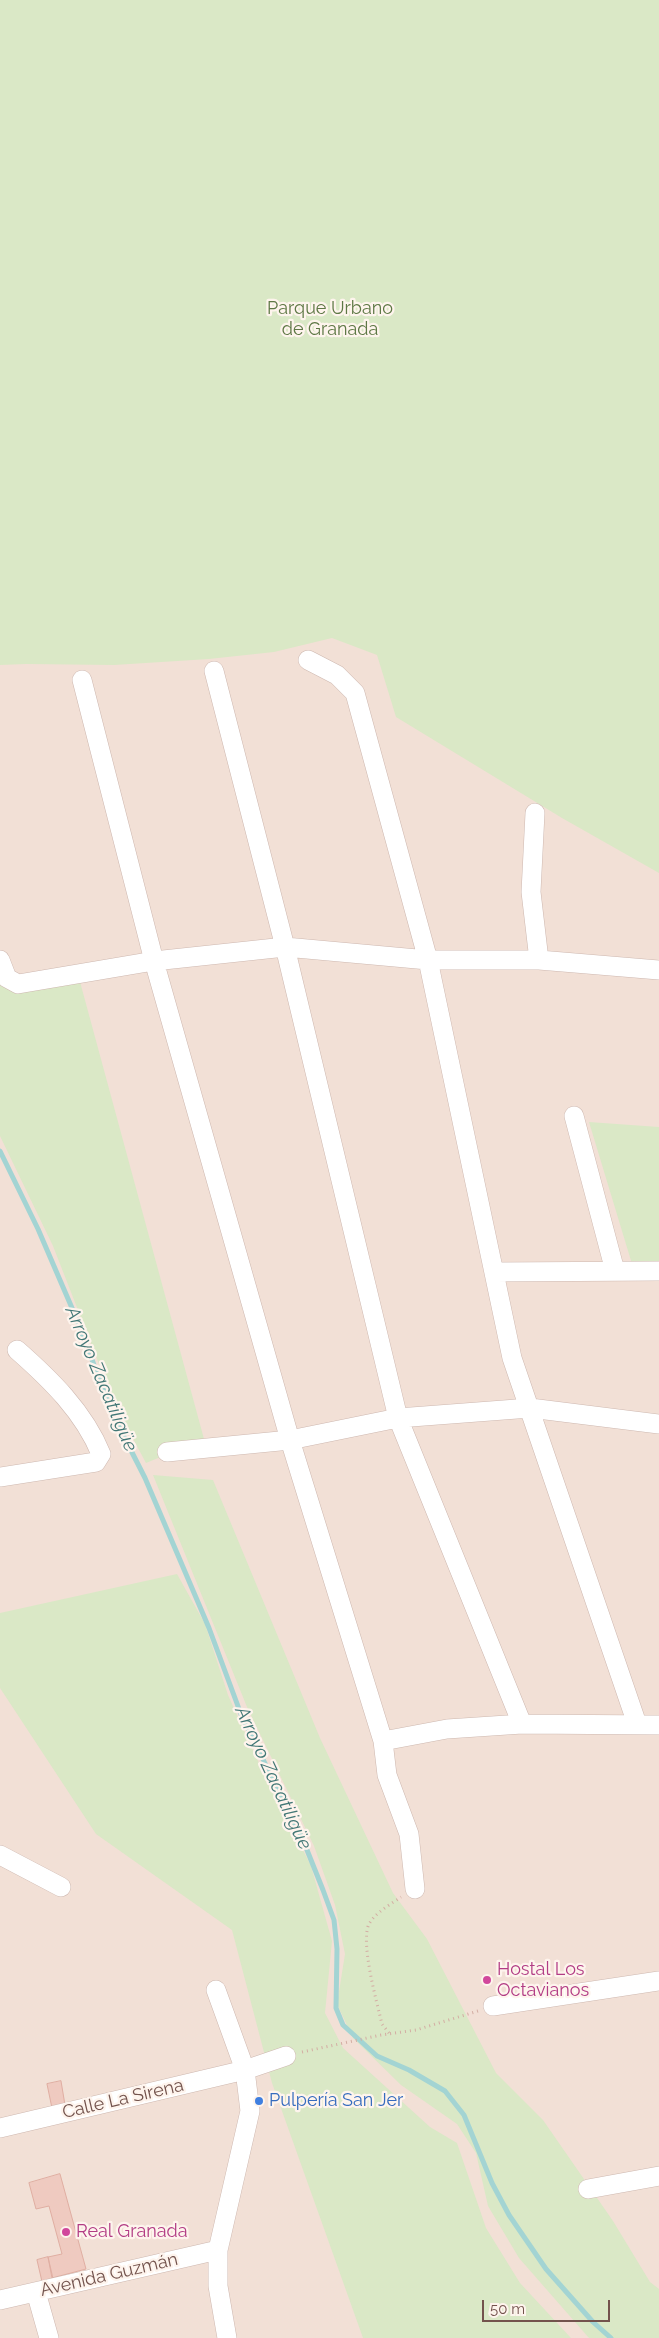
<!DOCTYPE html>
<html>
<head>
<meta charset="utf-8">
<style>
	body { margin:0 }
	#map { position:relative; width:659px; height:2338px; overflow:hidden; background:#fbefe7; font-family:Raleway,sans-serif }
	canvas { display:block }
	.scale { position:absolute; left:482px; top:2300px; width:128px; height:22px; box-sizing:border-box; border:2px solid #73534d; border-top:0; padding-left:6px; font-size:15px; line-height:18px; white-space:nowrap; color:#73534d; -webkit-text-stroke:4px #fef4ed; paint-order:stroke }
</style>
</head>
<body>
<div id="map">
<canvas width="659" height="2338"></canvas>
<div class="scale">50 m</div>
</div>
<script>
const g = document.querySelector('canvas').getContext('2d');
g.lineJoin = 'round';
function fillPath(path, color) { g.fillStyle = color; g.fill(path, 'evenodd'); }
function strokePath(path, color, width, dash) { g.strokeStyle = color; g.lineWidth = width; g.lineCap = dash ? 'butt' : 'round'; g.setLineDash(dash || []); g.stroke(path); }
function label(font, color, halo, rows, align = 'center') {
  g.font = font + ' Raleway,sans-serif'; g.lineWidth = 4.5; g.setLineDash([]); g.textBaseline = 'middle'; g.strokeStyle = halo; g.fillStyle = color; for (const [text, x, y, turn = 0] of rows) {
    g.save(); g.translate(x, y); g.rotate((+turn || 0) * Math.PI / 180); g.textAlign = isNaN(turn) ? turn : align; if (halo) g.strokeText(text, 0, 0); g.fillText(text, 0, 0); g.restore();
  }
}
fillPath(new Path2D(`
	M367,595L659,802V2338H0V605Z`), '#f2e0d6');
fillPath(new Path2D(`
	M0,0H659V873L562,818L396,717L377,655L332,638L274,652L209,659L114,665L26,664L0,665Z
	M79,978L204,1439L146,1463L115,1405L53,1246L0,1136V980Z
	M589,1122L659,1127V1263L632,1264Z
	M153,1475L213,1480L320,1738L393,1893L427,1939L496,2073L543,2120L613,2221L650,2282L659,2289V2338H589L519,2258L488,2206L476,2153L457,2124L401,2085L353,2038L337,2004L345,1954L335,1905L314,1846L247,1707Z
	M177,1574L205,1624L228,1695L256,1757L311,1866L332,1941L325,2013L343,2048L430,2127L457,2143L486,2228L520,2283L571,2338H363L272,2083L232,1930L96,1834L0,1688V1613Z`), '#dae8c6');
strokePath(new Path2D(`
	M0,1151L38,1229L75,1315L113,1415L145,1478L209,1628L242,1717L303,1840L323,1890L334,1920L337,1949L336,2008L343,2025L377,2056L409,2070L445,2091L464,2115L492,2183L509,2215L546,2269L593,2322L611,2338`), '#a3d4d3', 5);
const building = new Path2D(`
	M61,2081L66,2111L53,2113L47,2084Z
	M60,2174L86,2269L52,2278L48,2257L62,2254L49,2206L36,2209L29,2183Z
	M48,2257L54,2283L43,2286L37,2260Z`);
fillPath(building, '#efcac0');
strokePath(building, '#e0aea2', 1);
const street = new Path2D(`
	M308,660L337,675L355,693L428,960L512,1358L637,1724
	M214,671L285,947L398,1418L522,1724
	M82,680L154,961L290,1440L383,1741L387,1775L409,1834L415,1889
	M535,813L531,892L539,960
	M0,960L7,978L18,984L154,961L285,947L428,960H539L659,970
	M574,1116L615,1271
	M494,1272L659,1271
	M167,1452L290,1440L398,1418L530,1408L659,1424
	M0,1477L96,1462L101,1454C84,1412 50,1379 17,1350
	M383,1741L447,1729L522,1724L659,1725
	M0,1855L61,1887
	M216,1990L245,2070L250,2111L218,2250V2286L227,2338
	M493,2006L659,1981
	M0,2128L245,2070L286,2056
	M588,2189L659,2176
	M36,2292L49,2338
	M0,2300L218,2250`);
strokePath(street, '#ceb8b0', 20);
strokePath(new Path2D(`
	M389,2033L382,2024C377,2003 360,1942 369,1924C375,1913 391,1904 401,1897
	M302,2052L381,2035L416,2030L478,2011`), '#d3ada3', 3, [1, 4]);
strokePath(street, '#fff', 19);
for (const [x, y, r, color] of [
	[487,1980,5,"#d1479c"],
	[259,2101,5,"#3f7fe0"],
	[66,2232,5,"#d1479c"]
]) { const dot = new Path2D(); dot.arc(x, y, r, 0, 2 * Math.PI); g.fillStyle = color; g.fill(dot); strokePath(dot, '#fef4ed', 2); }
label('18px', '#5e7845', '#fef4ed', [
	["Parque Urbano",330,309],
	["de Granada",330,330]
]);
label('18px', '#b23c85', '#fef4ed', [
	["Hostal Los",497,1970],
	["Octavianos",497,1991],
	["Real Granada",76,2232]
], 'left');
label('18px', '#73534d', '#fef4ed', [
	["Calle La Sirena",123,2099,-13],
	["Avenida Guzmán",109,2275,-13]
]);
label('18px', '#366cbe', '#fef4ed', [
	["Pulpería San Jer",269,2101]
], 'left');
label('italic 19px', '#427776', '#fef4ed', [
	["Arroyo Zacatiligüe",101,1379,67],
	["Arroyo Zacatiligüe",273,1778,65]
]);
</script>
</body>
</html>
